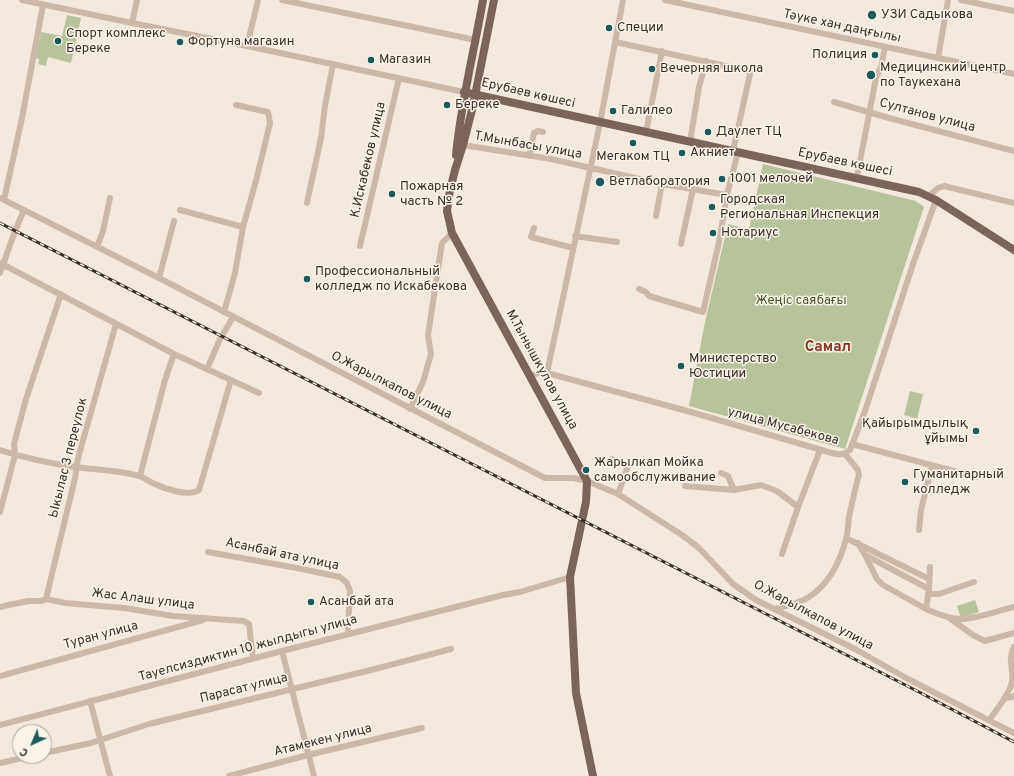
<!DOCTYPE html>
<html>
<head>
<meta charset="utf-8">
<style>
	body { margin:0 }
	#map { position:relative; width:1014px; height:776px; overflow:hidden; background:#f3e9de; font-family:Overpass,sans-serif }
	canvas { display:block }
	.north { position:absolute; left:12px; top:724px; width:40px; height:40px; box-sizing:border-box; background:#faf3ea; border:1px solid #ada49d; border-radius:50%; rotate:224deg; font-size:11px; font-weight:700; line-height:16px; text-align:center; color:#392e29 }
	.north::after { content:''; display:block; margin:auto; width:14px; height:18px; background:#1d585b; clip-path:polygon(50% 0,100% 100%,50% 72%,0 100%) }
</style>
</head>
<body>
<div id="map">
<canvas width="1014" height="776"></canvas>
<div class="north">С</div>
</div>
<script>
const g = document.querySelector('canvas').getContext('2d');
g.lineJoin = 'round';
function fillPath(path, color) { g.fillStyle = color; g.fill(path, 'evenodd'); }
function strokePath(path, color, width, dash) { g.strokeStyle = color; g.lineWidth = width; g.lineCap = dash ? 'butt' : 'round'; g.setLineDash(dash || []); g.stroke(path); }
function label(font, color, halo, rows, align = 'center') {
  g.font = font + ' Overpass,sans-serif'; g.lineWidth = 3; g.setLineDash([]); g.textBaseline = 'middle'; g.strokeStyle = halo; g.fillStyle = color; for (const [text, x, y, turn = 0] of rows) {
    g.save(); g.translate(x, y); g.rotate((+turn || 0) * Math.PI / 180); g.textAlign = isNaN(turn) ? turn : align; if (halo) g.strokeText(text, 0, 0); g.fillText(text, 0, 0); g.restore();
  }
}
fillPath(new Path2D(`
	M67,15L81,18L71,63L48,57L46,66L38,64L39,59L36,58L41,32L62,36Z
	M763,164L916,201L924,207L845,449L689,406L705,322L728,224L749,229Z
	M910,391L923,394L917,419L904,415Z
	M975,600L979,612L961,618L957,606Z`), '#b7c39d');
strokePath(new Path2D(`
	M22,0L132,23L247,46L464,92
	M282,0L476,40
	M665,0L1014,74
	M961,0L1014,11
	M132,23L137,0
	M615,42L749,71L750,74L733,151
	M247,46L258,0
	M938,58L948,0
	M834,102L889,118L1014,151
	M646,132L662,51
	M690,142L699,87L706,61
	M463,145L551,159L662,184L727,195
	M529,156L534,133L538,131L543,132
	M857,177L876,78L881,67L885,47
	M929,196L938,188L944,186L1014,203
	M0,198L159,278L545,478H573L587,481L618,494L682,535L699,548L733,584L756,600L855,649L908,679L1014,733
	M4,200L22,118L43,5
	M307,203L321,138L325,106L333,64
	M180,210L243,227
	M656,216L662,184
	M534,228L531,237L573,248
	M575,236L617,242
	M681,244L693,189
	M360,246L399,78
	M97,247L103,231L110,198
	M0,263L174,354L259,393
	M0,273L15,231L24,210
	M159,278L174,221
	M639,289L646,292L649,296L703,312L719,242L727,195L738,152
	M224,312L235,273L243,227L257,177L270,123L268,112L236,105
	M207,369L220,339L233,317
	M547,373L691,412L832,453C839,455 844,455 850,450L865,411L913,264L936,200
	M531,376L538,373H547L600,123L623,0
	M410,409L423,382L431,354L428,335L442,243L452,233
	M852,444L976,477
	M0,450C25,458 49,463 75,467C96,470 118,470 139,476C144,477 149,482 155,484C165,489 189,497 199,490L231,380
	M612,459L628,466L618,494
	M721,473L728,476L734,490
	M140,476L165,380L174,354
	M685,486L734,490L761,485L777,491L798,507
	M0,512L15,455L14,444L26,399L61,294
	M919,530L921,510L932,466
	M846,538L929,579
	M858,543L865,555L929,589
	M208,552L297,568L340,577L347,583L350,591L348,628L349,634
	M782,554L797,510L820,450
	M865,555L877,579L883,585L926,609
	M930,567L929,589L926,609C937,614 950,619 962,619C975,619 1000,610 1014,607
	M928,594H939L974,582
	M46,599L75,478L78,458L116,324
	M0,607L8,605L29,601H41L46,599L65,603L124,608L173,616L244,621L249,624L253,658
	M774,609C786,606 798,604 809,597C829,584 840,562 846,539C848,532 848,524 849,517C852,503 855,489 859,475L858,470L845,454
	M948,617L973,635L985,641L1014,633
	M282,651L314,776
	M0,676L203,620
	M1004,699L1014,696
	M90,701L110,776
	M989,720C996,711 1010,693 1012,682C1014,669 1007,660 1014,647
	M0,725L282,651L503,595L520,592L570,577
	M44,753L91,743L149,724L371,670L451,649
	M0,763L31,756
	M229,776L308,755L422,728`), '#ccb8a9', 6);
strokePath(new Path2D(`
	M494,0L473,106L463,145L455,170L450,190L447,211L452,233L587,481L586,502L570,577L576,693L593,776
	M464,92L919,192L936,200L1014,250
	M456,155C461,102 474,52 483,0`), '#7b645a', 8);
const rail = new Path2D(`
	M0,223L919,692L1014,742`);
strokePath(rail, '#392e29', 3);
strokePath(rail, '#faf3ea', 1.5, [4.5]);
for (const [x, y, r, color] of [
	[872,15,5,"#1d585b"],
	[609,28,4,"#1d585b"],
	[58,41,4,"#1d585b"],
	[180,42,4,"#1d585b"],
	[875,55,4,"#1d585b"],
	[371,60,4,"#1d585b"],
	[652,69,4,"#1d585b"],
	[871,75,5,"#1d585b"],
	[447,105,4,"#1d585b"],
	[613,111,4,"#1d585b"],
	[708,132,4,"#1d585b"],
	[633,143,4,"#1d585b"],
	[682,153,4,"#1d585b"],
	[722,179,4,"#1d585b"],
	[600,182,5,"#1d585b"],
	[392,194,4,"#1d585b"],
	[712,207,4,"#1d585b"],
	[713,233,4,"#1d585b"],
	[307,279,4,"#1d585b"],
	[681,366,4,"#1d585b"],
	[976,431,4,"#1d585b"],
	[586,470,4,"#1d585b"],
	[905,482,4,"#1d585b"],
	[311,602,4,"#1d585b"]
]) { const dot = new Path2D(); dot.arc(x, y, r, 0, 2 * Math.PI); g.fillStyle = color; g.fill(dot); strokePath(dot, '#faf3ea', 1.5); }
label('13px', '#392e29', '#faf3ea', [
	["УЗИ Садыкова",881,15],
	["Специи",617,28],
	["Спорт комплекс",66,34],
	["Береке",66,49],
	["Фортуна магазин",188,42],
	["Полиция",867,55,"right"],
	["Магазин",379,60],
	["Медицинский центр",880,68],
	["по Таукехана",880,83],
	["Вечерняя школа",660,69],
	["Береке",455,105],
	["Галилео",621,111],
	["Даулет ТЦ",716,132],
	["Акниет",690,153],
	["Мегаком ТЦ",633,157,"center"],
	["1001 мелочей",730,179],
	["Ветлаборатория",609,182],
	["Пожарная",400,187],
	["часть № 2",400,202],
	["Городская",720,200],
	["Региональная Инспекция",720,215],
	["Нотариус",721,233],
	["Профессиональный",315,272],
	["колледж по Искабекова",315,287],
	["Министерство",689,359],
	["Юстиции",689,374],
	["Қайырымдылық",968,424,"right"],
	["ұйымы",968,439,"right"],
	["Жарылкап Мойка",594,463],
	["самообслуживание",594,478],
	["Гуманитарный",913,475],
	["колледж",913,490],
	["Асанбай ата",319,602]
], 'left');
label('13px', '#392e29', '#faf3ea', [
	["Тәуке хан даңғылы",842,27,12],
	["Ерубаев көшесі",528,94,13],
	["Султанов улица",927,116,15],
	["Т.Мынбасы улица",528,146,10],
	["К.Искабеков улица",369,160,-77],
	["Ерубаев көшесі",845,163,12],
	["М.Тынышкулов улица",541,370,61],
	["О.Жарылкапов улица",391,386,27],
	["улица Мусабекова",783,427,15],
	["Ыкылас 3 переулок",69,458,-76],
	["Асанбай ата улица",282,555,12],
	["Жас Алаш улица",143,600,7],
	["О.Жарылкапов улица",813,616,28],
	["Туран улица",101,636,-15],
	["Тауелсиздиктин 10 жылдыгы улица",248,649,-15],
	["Парасат улица",244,689,-14],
	["Атамекен улица",323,741,-14]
]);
label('13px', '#48582c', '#faf3ea', [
	["Жеңіс саябағы",801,301]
]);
label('bold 15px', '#893820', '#faf3ea', [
	["Самал",828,348]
]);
</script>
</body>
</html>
